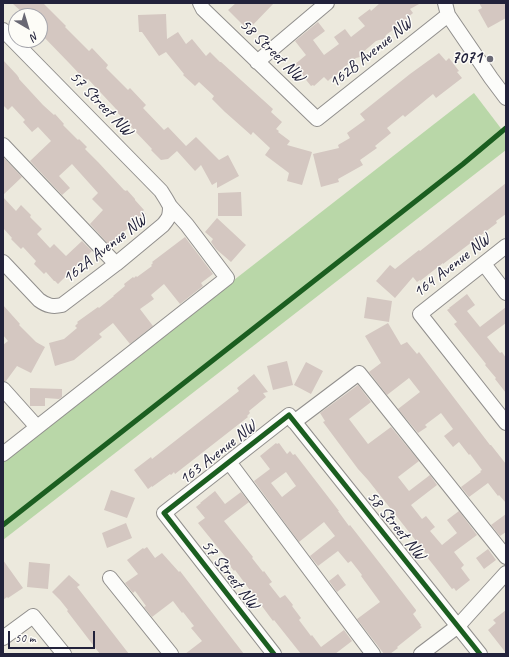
<!DOCTYPE html>
<html>
<head>
<meta charset="utf-8">
<style>
	body { margin:0 }
	#map { position:relative; width:509px; height:657px; overflow:hidden; background:#ece9dd; font-family:Caveat,sans-serif }
	canvas { display:block }
	.frame { position:absolute; inset:0; border:4px solid #22223b; pointer-events:none }
	.north { position:absolute; left:8px; top:8px; width:40px; height:40px; box-sizing:border-box; background:#fdfcf7; border:1px solid #a5a5ac; border-radius:50%; rotate:142deg; font-size:11px; font-weight:700; line-height:16px; text-align:center; color:#22223b }
	.north::after { content:''; display:block; margin:auto; width:14px; height:18px; background:#696874; clip-path:polygon(50% 0,100% 100%,50% 72%,0 100%) }
	.scale { position:absolute; left:8px; top:631px; width:87px; height:18px; box-sizing:border-box; border:2px solid #22223b; border-top:0; padding-left:5px; font-size:12px; line-height:14px; white-space:nowrap; color:#22223b; -webkit-text-stroke:3px #fdfcf7; paint-order:stroke }
</style>
</head>
<body>
<div id="map">
<canvas width="509" height="657"></canvas>
<div class="frame"></div>
<div class="north">N</div>
<div class="scale">50 m</div>
</div>
<script>
const g = document.querySelector('canvas').getContext('2d');
g.lineJoin = 'round';
function fillPath(path, color) { g.fillStyle = color; g.fill(path, 'evenodd'); }
function strokePath(path, color, width, dash) { g.strokeStyle = color; g.lineWidth = width; g.lineCap = dash ? 'butt' : 'round'; g.setLineDash(dash || []); g.stroke(path); }
function label(font, color, halo, rows, align = 'center') {
  g.font = font + ' Caveat,sans-serif'; g.lineWidth = 3; g.setLineDash([]); g.textBaseline = 'middle'; g.strokeStyle = halo; g.fillStyle = color; for (const [text, x, y, turn = 0] of rows) {
    g.save(); g.translate(x, y); g.rotate((+turn || 0) * Math.PI / 180); g.textAlign = isNaN(turn) ? turn : align; if (halo) g.strokeText(text, 0, 0); g.fillText(text, 0, 0); g.restore();
  }
}
fillPath(new Path2D(`
	M474,93L506,135V150L3,540V460Z`), '#b9d7a8');
fillPath(new Path2D(`
	M12,3H43L66,26L65,27L89,51L92,48L108,65L106,68L128,90L130,88L146,105L143,108L164,130L168,127L186,146L196,137L219,160L228,155L239,176L217,188V182L212,185L201,165L195,171L177,151L168,159L161,160L151,150L152,149L115,110L116,109L88,79L86,81L70,64L40,33V16H31L26,11L24,14Z
	M236,3H274L248,30L228,10Z
	M380,3H421L410,9L413,13L408,17L406,21L402,23L386,35L384,39L379,40L376,41L362,53L364,56L356,58L338,72L339,73L330,79L328,81L324,77L314,86L313,85L311,86L294,65L306,55L295,41L318,22L325,31L313,40L324,55L339,44L334,37L345,29L351,37L365,26L358,18L370,9L371,11Z
	M479,3H506V18L488,28L478,10L482,8Z
	M166,14L167,39L178,32L186,44L192,39L206,56L210,52L220,62H221L273,109L271,112L282,122L276,129L279,131L278,132L290,141L287,145L312,152L302,185L287,181L289,173L265,155L270,148L253,132L251,135L225,112L212,99L214,96L199,82L195,86L183,75L184,74L166,52L159,56L142,32H139L138,15Z
	M439,53L446,61L449,58L459,71L457,72L462,78L436,98L433,94L405,117L403,115L387,128L391,133L375,146L377,148L360,160L363,165L338,179L339,182L321,187L313,154L339,148L338,145L350,138L347,133L365,120L360,114L410,74Z
	M3,60L17,75L19,78V79L43,105L54,115L55,114L64,124L63,125L78,140L79,139L87,147L85,149L98,162L124,190L126,191L127,190L135,199V200L144,210L143,211L146,214L136,223L135,222L109,245L90,224L103,210L92,199L98,193L72,164L59,176L70,188L62,195L30,161L51,141L38,127L32,132L23,122L25,120L12,106L8,110L3,105Z
	M3,157L22,177L3,195Z
	M506,183V214L496,221L497,223L443,264V263L420,281V280L417,282L413,277L395,298L376,281L390,265L395,269L419,250L420,251Z
	M241,192L242,216H218V193Z
	M3,197L16,211L21,205L31,215L30,217L42,229L37,234L50,248L54,244L66,256L82,241L92,251L58,284L55,281H54L46,272L44,274L34,264L36,261L23,247L21,249L11,239L12,238L3,228Z
	M217,218L246,245L231,262L216,249L211,242L213,239L205,232Z
	M185,237L213,274L201,283L203,286L180,304L164,284L151,295L154,299L140,309L153,326L130,344L113,323L99,334L102,337L74,360L55,366L49,343L64,339L77,328L75,326L78,323L77,322L98,307L99,308L114,296H113L125,286L124,284L133,277L134,278L136,276L137,277L152,266L151,265L153,263L152,262Z
	M467,294L475,305L467,311L480,327L506,307V323L487,337L500,353L502,352L506,358V393L495,379L496,378L485,365L486,364L454,324L457,322L447,310L450,308H449Z
	M367,297L392,301L389,322L364,318Z
	M3,305L20,324L19,325L36,342L45,347L31,373L17,366L6,381H3V345L8,341L3,335Z
	M388,323L401,345L407,342L417,354L419,352L490,445H491L506,464V503L499,495L498,496L488,483L469,497L461,487L481,472L480,471L482,470L470,454L469,455L459,442L453,447L444,436L453,429L441,413L425,425L427,427L418,433L398,409L420,392L409,378L387,395L369,372L381,363L365,336Z
	M287,361L293,385L273,390L267,366Z
	M306,362L323,371L311,394L294,385Z
	M254,374L268,392L263,393L266,397L249,411L250,413L247,416L248,417L175,474L174,472L171,475L170,474L152,487V486L148,489L134,470L151,457L152,459L239,391L237,388Z
	M358,385L371,402L349,419L368,444L391,427L419,461L398,477L409,491L430,475L437,485L411,505L422,519L426,516L435,527L430,531L442,545L457,533L447,520L459,511L477,535L454,552L464,565L461,568L470,580L456,591L454,588L452,589L435,567L427,557L428,556L368,480L358,469L323,422L325,421L320,413Z
	M30,388L62,389V397L59,399L45,398V406H30Z
	M276,443L277,444L279,443L287,454L290,451L293,455L295,454L339,511H338L349,526L350,525L382,566L416,610V611L413,614L421,625L420,626L422,627L397,647L398,648L390,654H384L357,619L380,602L361,576L362,575L351,561L348,563L338,551L318,566L310,556L335,536L324,522L299,542L254,481L270,469L260,456ZM286,472L296,486L282,497L271,483Z
	M111,490L135,498L127,518L104,510Z
	M215,491L225,504L241,492L249,502L224,521L253,557L252,558L263,572L264,571L272,582L269,584L280,598L285,595L293,605L292,606L301,618L299,620L311,636L312,635L321,647L344,630L352,641L335,654H301L274,620L273,621L235,570L234,571L226,561L228,560L198,523L205,518L196,507L201,503H200Z
	M506,514V532L500,536L491,525Z
	M126,523L132,538L107,548L102,533Z
	M147,547L155,558L162,553L179,572L180,571L244,654H185L202,641L191,628L194,626L183,612L182,613L173,601L152,617L144,607L146,606L135,591L133,593L125,583L138,574L127,560L143,548L144,549Z
	M488,549L496,560L484,569L476,558Z
	M3,560L23,588L8,598L7,597L3,600Z
	M29,562L50,564L48,589L27,587Z
	M338,574L346,585L337,592L329,581Z
	M69,575L80,585L77,587L129,654H100L67,611L68,610L60,600L52,592Z
	M506,610V653L488,630L496,623L493,620Z`), '#d4c7c1');
const minor = new Path2D(`
	M200,3L203,9L317,119L448,15
	M445,3L448,15L491,78L506,98
	M3,30L161,191L166,199L170,206L187,225L227,278L3,454
	M257,62L327,3
	M3,145L116,264
	M506,246L420,314L506,423
	M3,262L39,300C47,306 53,307 62,305L116,264L163,225C169,218 170,216 170,206
	M484,264L506,293
	M3,389L37,427
	M294,422L359,373L506,557
	M229,462L373,654
	M110,578L171,654
	M3,638L33,616L64,654
	M274,654L164,513L289,415L480,654
	M421,654L458,626L506,573`);
strokePath(minor, '#918f8d', 16);
strokePath(minor, '#fcfcfa', 14);
strokePath(new Path2D(`
	M3,525L463,164L506,128
	M274,654L164,513L289,415L480,654`), '#1b5e20', 5);
for (const [x, y, r, color] of [
	[490,59,4,"#696874"]
]) { const dot = new Path2D(); dot.arc(x, y, r, 0, 2 * Math.PI); g.fillStyle = color; g.fill(dot); strokePath(dot, '#fdfcf7', 1.5); }
label('17px', '#22223b', '#fdfcf7', [
	["58 Street NW",272,51,44],
	["162B Avenue NW",371,53,-39],
	["57 Street NW",101,104,46],
	["162A Avenue NW",105,249,-38],
	["164 Avenue NW",452,266,-38],
	["163 Avenue NW",218,453,-38],
	["58 Street NW",396,526,51],
	["57 Street NW",230,575,52]
]);
label('bold 17px', '#22223b', '#fdfcf7', [
	["7071",482,59]
], 'right');
</script>
</body>
</html>
